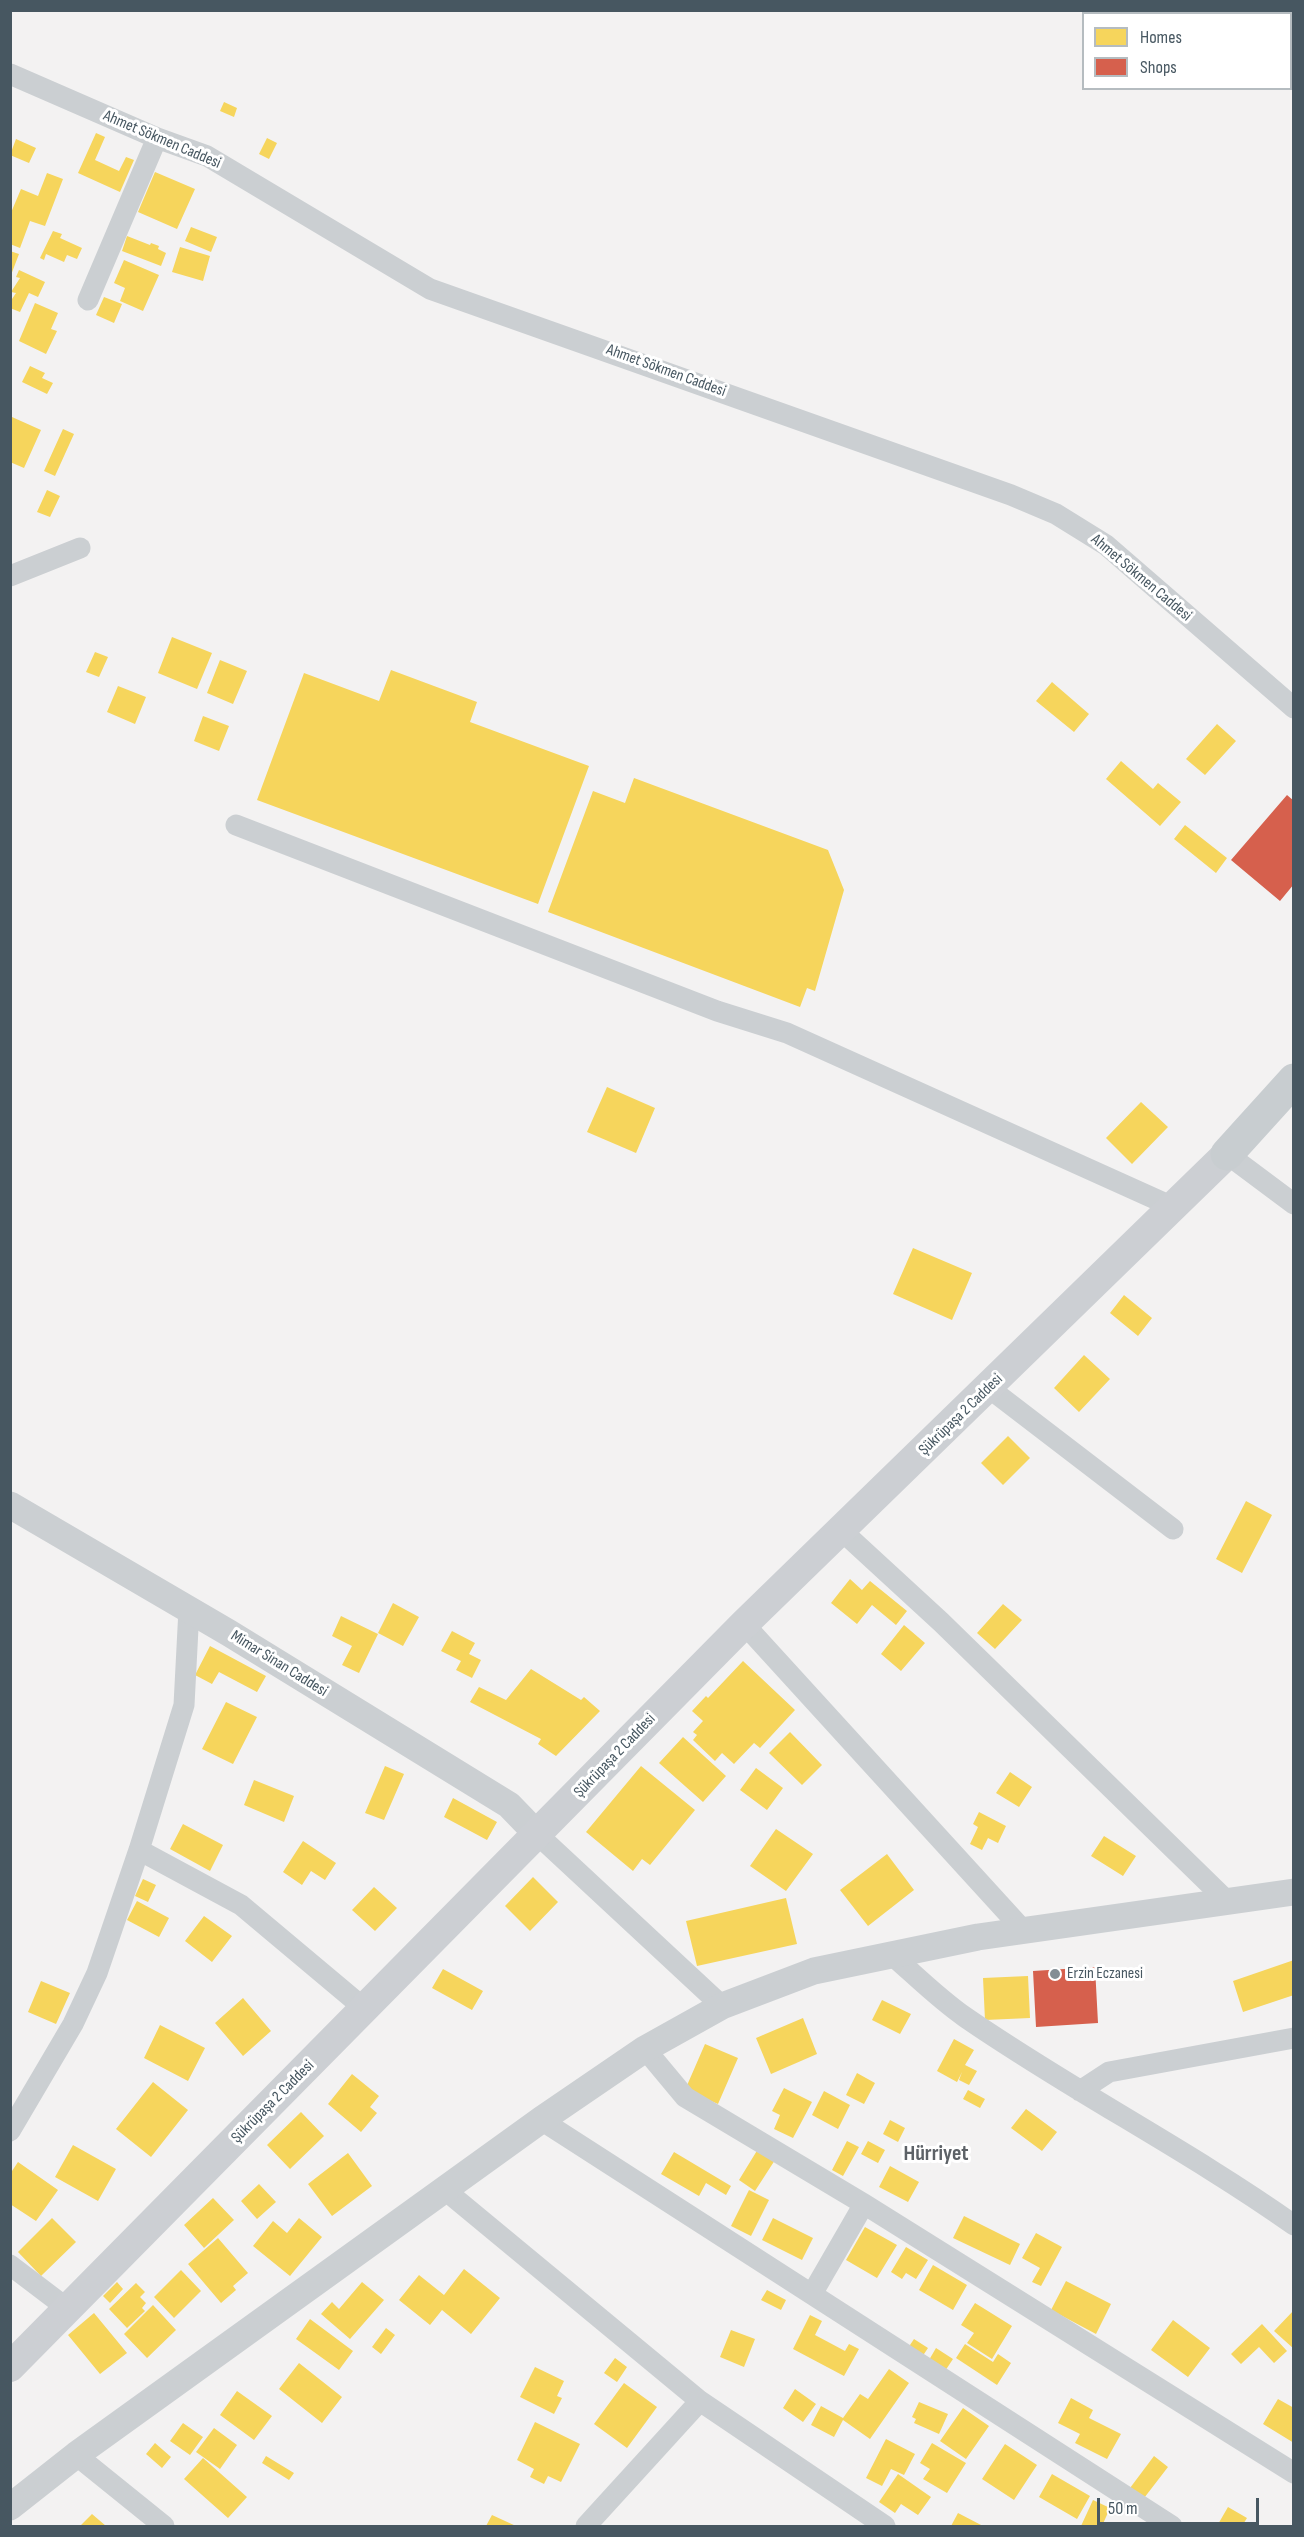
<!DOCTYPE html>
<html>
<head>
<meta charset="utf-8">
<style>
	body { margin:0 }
	#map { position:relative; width:1304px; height:2537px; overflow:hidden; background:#f3f2f2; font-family:"Sofia Sans Condensed",sans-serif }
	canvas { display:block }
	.frame { position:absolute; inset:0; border:12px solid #475761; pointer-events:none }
	.legend { position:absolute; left:1082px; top:12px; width:210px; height:78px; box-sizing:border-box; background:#fff; border:2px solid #b5bcc0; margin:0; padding:8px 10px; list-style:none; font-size:18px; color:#475761 }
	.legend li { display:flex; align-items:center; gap:12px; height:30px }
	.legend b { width:30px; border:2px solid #b5bcc0 }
	.scale { position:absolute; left:1097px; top:2498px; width:162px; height:27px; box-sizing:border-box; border:3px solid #475761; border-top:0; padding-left:8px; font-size:18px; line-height:21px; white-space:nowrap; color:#475761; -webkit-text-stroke:4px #fff; paint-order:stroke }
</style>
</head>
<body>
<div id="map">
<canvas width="1304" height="2537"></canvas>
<div class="frame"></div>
<ul class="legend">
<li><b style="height:16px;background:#f6d55c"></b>Homes</li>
<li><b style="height:16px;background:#d6604d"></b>Shops</li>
</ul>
<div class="scale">50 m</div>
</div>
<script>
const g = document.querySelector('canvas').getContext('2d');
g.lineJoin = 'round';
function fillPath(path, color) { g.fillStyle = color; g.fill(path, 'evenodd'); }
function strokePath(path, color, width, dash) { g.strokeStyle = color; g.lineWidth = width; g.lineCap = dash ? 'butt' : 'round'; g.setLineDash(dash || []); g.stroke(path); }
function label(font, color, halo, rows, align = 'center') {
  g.font = font + ' "Sofia Sans Condensed",sans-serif'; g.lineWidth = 6; g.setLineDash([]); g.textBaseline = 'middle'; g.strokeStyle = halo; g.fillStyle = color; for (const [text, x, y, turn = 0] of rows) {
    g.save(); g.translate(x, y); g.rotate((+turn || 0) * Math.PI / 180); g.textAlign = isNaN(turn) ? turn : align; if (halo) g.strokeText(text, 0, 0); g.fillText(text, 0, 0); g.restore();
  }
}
fillPath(new Path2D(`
	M224,102L237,108L234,117L220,111Z
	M96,133L105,137L95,160L119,171L126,157L134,160L120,192L78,173Z
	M267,138L277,143L269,159L259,154Z
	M16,139L36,148L29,163L10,155Z
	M155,172L195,189L177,229L138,212Z
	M47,173L63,179L45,226L30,221L20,248L10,244V215L21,189L38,196Z
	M191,227L217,237L211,252L185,241Z
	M53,231L62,234L60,238L82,248L77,259L67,255L64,262L46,254L44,260L40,258Z
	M127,236L150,245L151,243L159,246L158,249L166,253L161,266L122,251Z
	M180,247L210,256L203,281L172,272Z
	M10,251L19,254L11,275H10Z
	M124,260L159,275L143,311L120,301L125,288L114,283Z
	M19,270L45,282L38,297L29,293L20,312L10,308V302L16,293L11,292L20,278L16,277Z
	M104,297L122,304L114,323L96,315Z
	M35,303L58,313L51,329L57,331L46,354L19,341Z
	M30,366L45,373L42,378L53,383L47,394L22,382Z
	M12,417L41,430L24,468L10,462Z
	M63,429L74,434L55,476L44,471Z
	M47,490L60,496L50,517L37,512Z
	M172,637L212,653L197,689L158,673Z
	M95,652L108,657L99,677L86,672Z
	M220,660L247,671L233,704L207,693Z
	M391,670L477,702L470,722L589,766L538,904L257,800L304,673L379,701Z
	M1052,682L1089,714L1074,732L1036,701Z
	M118,686L146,697L135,724L107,712Z
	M203,716L229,726L219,751L194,741Z
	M1217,724L1236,741L1205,775L1186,759Z
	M1121,761L1153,789L1158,783L1181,802L1160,826L1106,779Z
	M634,778L828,850L844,890L815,991L807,988L800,1007L548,912L593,791L625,803Z
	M1185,825L1227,858L1216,873L1174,839Z
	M607,1087L655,1108L636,1153L587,1132Z
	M1141,1102L1168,1127L1132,1164L1106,1138Z
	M913,1248L972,1273L952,1320L893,1294Z
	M1124,1295L1152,1318L1138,1336L1110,1313Z
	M1084,1355L1110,1379L1079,1412L1054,1388Z
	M1008,1436L1030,1458L1003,1485L981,1463Z
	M1246,1501L1272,1515L1242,1573L1216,1559Z
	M850,1579L862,1590L870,1581L907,1611L896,1625L872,1605L857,1624L831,1603Z
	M393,1603L419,1617L403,1646L378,1633Z
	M1003,1604L1022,1620L995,1649L977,1633Z
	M341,1616L378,1634L359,1673L342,1665L352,1646L332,1636Z
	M904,1625L925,1643L901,1671L881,1654Z
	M452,1631L475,1643L469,1654L481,1660L472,1678L456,1670L461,1661L441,1651Z
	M210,1646L266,1676L257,1692L219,1672L212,1684L195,1675Z
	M743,1661L795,1710L760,1748L754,1743L734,1764L722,1753L715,1761L693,1740L697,1735L693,1732L703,1721L692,1711L706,1696L708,1698Z
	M531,1669L581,1700L584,1697L600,1711L556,1756L538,1744L541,1739L470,1702L479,1687L506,1700Z
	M226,1702L257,1717L233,1764L202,1749Z
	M790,1732L822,1765L802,1785L769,1753Z
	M683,1737L726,1776L703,1802L659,1763Z
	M385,1766L404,1774L384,1820L365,1813Z
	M641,1766L695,1810L650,1865L642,1859L633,1871L586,1832Z
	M756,1768L783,1788L767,1810L740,1790Z
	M1010,1772L1032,1787L1019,1807L996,1793Z
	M254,1780L294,1796L284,1822L244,1805Z
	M453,1798L497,1822L487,1840L444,1817Z
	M979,1812L1006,1826L998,1843L988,1838L982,1850L970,1844L978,1827L973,1824Z
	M183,1824L223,1845L210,1871L170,1849Z
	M776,1829L813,1854L786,1891L750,1866Z
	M1104,1836L1136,1856L1123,1876L1091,1856Z
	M303,1841L336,1863L325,1880L311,1871L302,1885L283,1872Z
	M887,1854L914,1890L868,1926L840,1890Z
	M533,1877L558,1902L530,1931L505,1906Z
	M143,1879L156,1885L148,1902L135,1896Z
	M374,1887L397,1908L375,1931L352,1910Z
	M786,1898L797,1944L697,1966L686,1921Z
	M137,1901L169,1918L159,1937L127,1920Z
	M204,1916L232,1936L212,1962L185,1941Z
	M1294,1960V1995L1243,2012L1233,1981Z
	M443,1969L483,1991L472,2010L432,1988Z
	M1028,1976L1030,2018L985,2020L983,1978Z
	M41,1981L70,1993L56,2024L28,2012Z
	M243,1998L271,2031L243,2056L215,2023Z
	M882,2000L911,2014L900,2034L872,2020Z
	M803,2018L817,2054L771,2074L756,2038Z
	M160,2025L205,2048L188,2081L144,2058Z
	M954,2039L974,2050L965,2065L977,2071L969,2085L959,2080L962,2072L957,2082L937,2071Z
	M705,2044L738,2058L718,2104L685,2090Z
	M857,2073L875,2083L864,2104L846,2095Z
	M352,2074L379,2096L370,2107L377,2113L361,2132L328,2104Z
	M153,2082L188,2110L151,2157L116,2129Z
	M784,2088L812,2102L793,2138L774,2129L780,2115L772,2111Z
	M968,2090L985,2099L980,2108L963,2099Z
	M824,2091L850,2105L838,2129L812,2115Z
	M1026,2109L1057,2132L1042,2151L1011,2128Z
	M301,2112L324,2136L290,2169L267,2145Z
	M890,2120L905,2128L898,2142L883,2134Z
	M847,2141L859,2147L843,2176L832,2170Z
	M868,2141L885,2150L878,2163L861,2154Z
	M73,2145L116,2169L98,2201L55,2177Z
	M758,2149L775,2160L755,2191L739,2180Z
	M674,2152L731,2186L726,2195L706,2183L699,2196L661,2174Z
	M348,2153L372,2186L332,2216L308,2184Z
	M18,2162L58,2190L36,2221L10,2204V2174Z
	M890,2166L919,2182L908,2202L879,2187Z
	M259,2184L276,2202L257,2219L241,2201Z
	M749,2190L769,2200L751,2236L731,2226Z
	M213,2198L234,2220L204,2248L184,2225Z
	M964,2216L1020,2244L1010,2265L953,2238Z
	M52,2218L76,2242L41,2276L18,2252Z
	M299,2218L322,2237L290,2276L253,2246L273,2221L287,2233Z
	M773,2218L813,2238L802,2260L762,2240Z
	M865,2227L897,2245L877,2278L846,2260Z
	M1036,2233L1062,2247L1041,2286L1032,2282L1040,2268L1022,2258Z
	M218,2238L248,2273L233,2286L236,2290L221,2303L188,2264Z
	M906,2247L928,2260L916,2279L906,2273L902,2279L891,2272Z
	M933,2265L967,2285L953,2310L919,2290Z
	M464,2269L500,2298L471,2334L442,2310L430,2325L399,2300L419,2275L444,2295Z
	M181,2270L201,2291L174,2318L154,2297Z
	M1066,2281L1111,2304L1096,2334L1051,2310Z
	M117,2282L123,2289L110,2303L103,2296Z
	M362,2282L384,2300L350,2339L321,2314L332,2302L339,2309Z
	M136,2283L145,2292L140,2297L146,2303L142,2308L145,2311L127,2328L109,2309Z
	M767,2290L786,2300L781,2310L761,2300Z
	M975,2303L1012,2326L992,2359L967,2343L974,2333L961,2325Z
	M153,2305L176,2330L147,2358L124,2334Z
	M1294,2310V2349L1274,2331Z
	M94,2313L127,2353L100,2374L68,2335Z
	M810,2315L822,2321L815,2335L845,2351L849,2344L859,2349L844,2376L793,2349Z
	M310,2319L353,2351L339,2370L296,2339Z
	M1173,2320L1210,2348L1188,2377L1151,2350Z
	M1262,2324L1287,2351L1274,2363L1259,2347L1241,2364L1231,2354Z
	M386,2328L395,2335L381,2354L372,2347Z
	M731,2330L755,2339L744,2367L720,2357Z
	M914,2339L928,2348L920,2360L906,2351Z
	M965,2344L993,2362L998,2354L1011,2363L997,2385L956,2358Z
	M936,2348L953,2359L945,2371L929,2360Z
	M615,2358L627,2367L617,2382L604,2373Z
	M299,2363L342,2397L322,2423L279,2389Z
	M535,2367L564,2381L557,2396L562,2398L554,2414L520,2397Z
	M889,2369L909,2383L870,2439L843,2420L834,2437L811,2425L821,2406L843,2418L860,2394L868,2399Z
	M624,2383L657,2407L627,2448L594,2424Z
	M795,2389L816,2404L803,2422L783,2408Z
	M237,2391L272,2416L254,2440L220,2415Z
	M1071,2398L1093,2410L1089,2418L1121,2434L1107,2459L1075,2443L1080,2434L1058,2423Z
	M1278,2399L1294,2408V2443L1263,2424Z
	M919,2402L948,2414L939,2434L914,2423L916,2419L912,2417Z
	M963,2408L989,2426L966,2459L940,2441Z
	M535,2422L580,2444L561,2482L548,2476L544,2484L530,2477L534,2469L517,2460Z
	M183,2423L203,2437L190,2455L170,2441Z
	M214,2428L237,2445L220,2469L196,2452Z
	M886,2439L915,2454L904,2475L891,2469L882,2486L866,2478Z
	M155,2443L171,2457L162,2468L146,2454Z
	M932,2443L966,2463L947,2493L923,2479L930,2469L920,2463Z
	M1005,2444L1037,2465L1014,2500L982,2479Z
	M266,2456L294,2473L289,2480L262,2463Z
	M1154,2456L1168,2467L1141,2502L1127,2492Z
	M203,2458L247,2497L228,2518L184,2479Z
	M898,2474L931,2497L918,2515L901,2504L895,2513L879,2502Z
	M1052,2474L1090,2496L1077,2519L1039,2497Z
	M1093,2500L1110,2508L1102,2526H1081Z
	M1228,2507L1247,2518L1242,2526H1217Z
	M958,2513L983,2526H951Z
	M92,2514L106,2526H80Z
	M492,2515L516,2526H486Z`), '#f6d55c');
fillPath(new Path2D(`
	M1287,795L1294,801V884L1280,901L1231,860Z
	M1095,1967L1098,2023L1036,2027L1033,1971Z`), '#d6604d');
strokePath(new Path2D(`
	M10,74L157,138L207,156L430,289L1011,495L1056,514L1106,545L1294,708
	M88,300L157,138
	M10,576L80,548
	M236,825L717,1011L787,1033L1173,1207
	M1227,1154L1294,1204
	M989,1388L1173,1529
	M842,1531L941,1622L1228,1902
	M744,1624L1024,1931
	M538,1835L722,2006
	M139,1850L241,1905L365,2009
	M892,1955C916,1976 939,1999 965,2017C1072,2091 1188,2150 1294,2225
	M645,2049L685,2097L864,2204L1294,2473
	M1080,2091L1109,2072L1294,2038
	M541,2120L1172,2526
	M10,2131L73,2024L97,1973L139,1850L184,1705L189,1609
	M445,2190L700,2401L885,2526
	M10,2265L68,2309
	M812,2294L864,2204
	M76,2455L164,2526
	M586,2526L700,2401`), '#cbcfd2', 21);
strokePath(new Path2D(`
	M10,1505L229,1633L509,1805L538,1835
	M10,2507L76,2455L541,2120L645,2049L722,2006L814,1971L978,1937L1294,1892`), '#cbcfd2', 27);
strokePath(new Path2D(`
	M10,2367L744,1624L1227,1154`), '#cccfd3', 30);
strokePath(new Path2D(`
	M1227,1154L1294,1080`), '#c8cdd0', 33);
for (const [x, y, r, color] of [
	[1055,1974,6,"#838d94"]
]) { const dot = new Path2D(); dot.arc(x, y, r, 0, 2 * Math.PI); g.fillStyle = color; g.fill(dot); strokePath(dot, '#fff', 2); }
label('16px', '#475761', '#fff', [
	["Ahmet Sökmen Caddesi",162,140,23],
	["Ahmet Sökmen Caddesi",666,371,20],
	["Ahmet Sökmen Caddesi",1141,578,40],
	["Şükrüpaşa 2 Caddesi",961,1415,-44],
	["Mimar Sinan Caddesi",279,1664,32],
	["Şükrüpaşa 2 Caddesi",615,1756,-46],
	["Şükrüpaşa 2 Caddesi",273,2102,-45]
]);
label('16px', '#475761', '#fff', [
	["Erzin Eczanesi",1067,1974]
], 'left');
label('bold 22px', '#5d6267', '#fff', [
	["Hürriyet",936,2154]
]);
</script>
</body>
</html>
